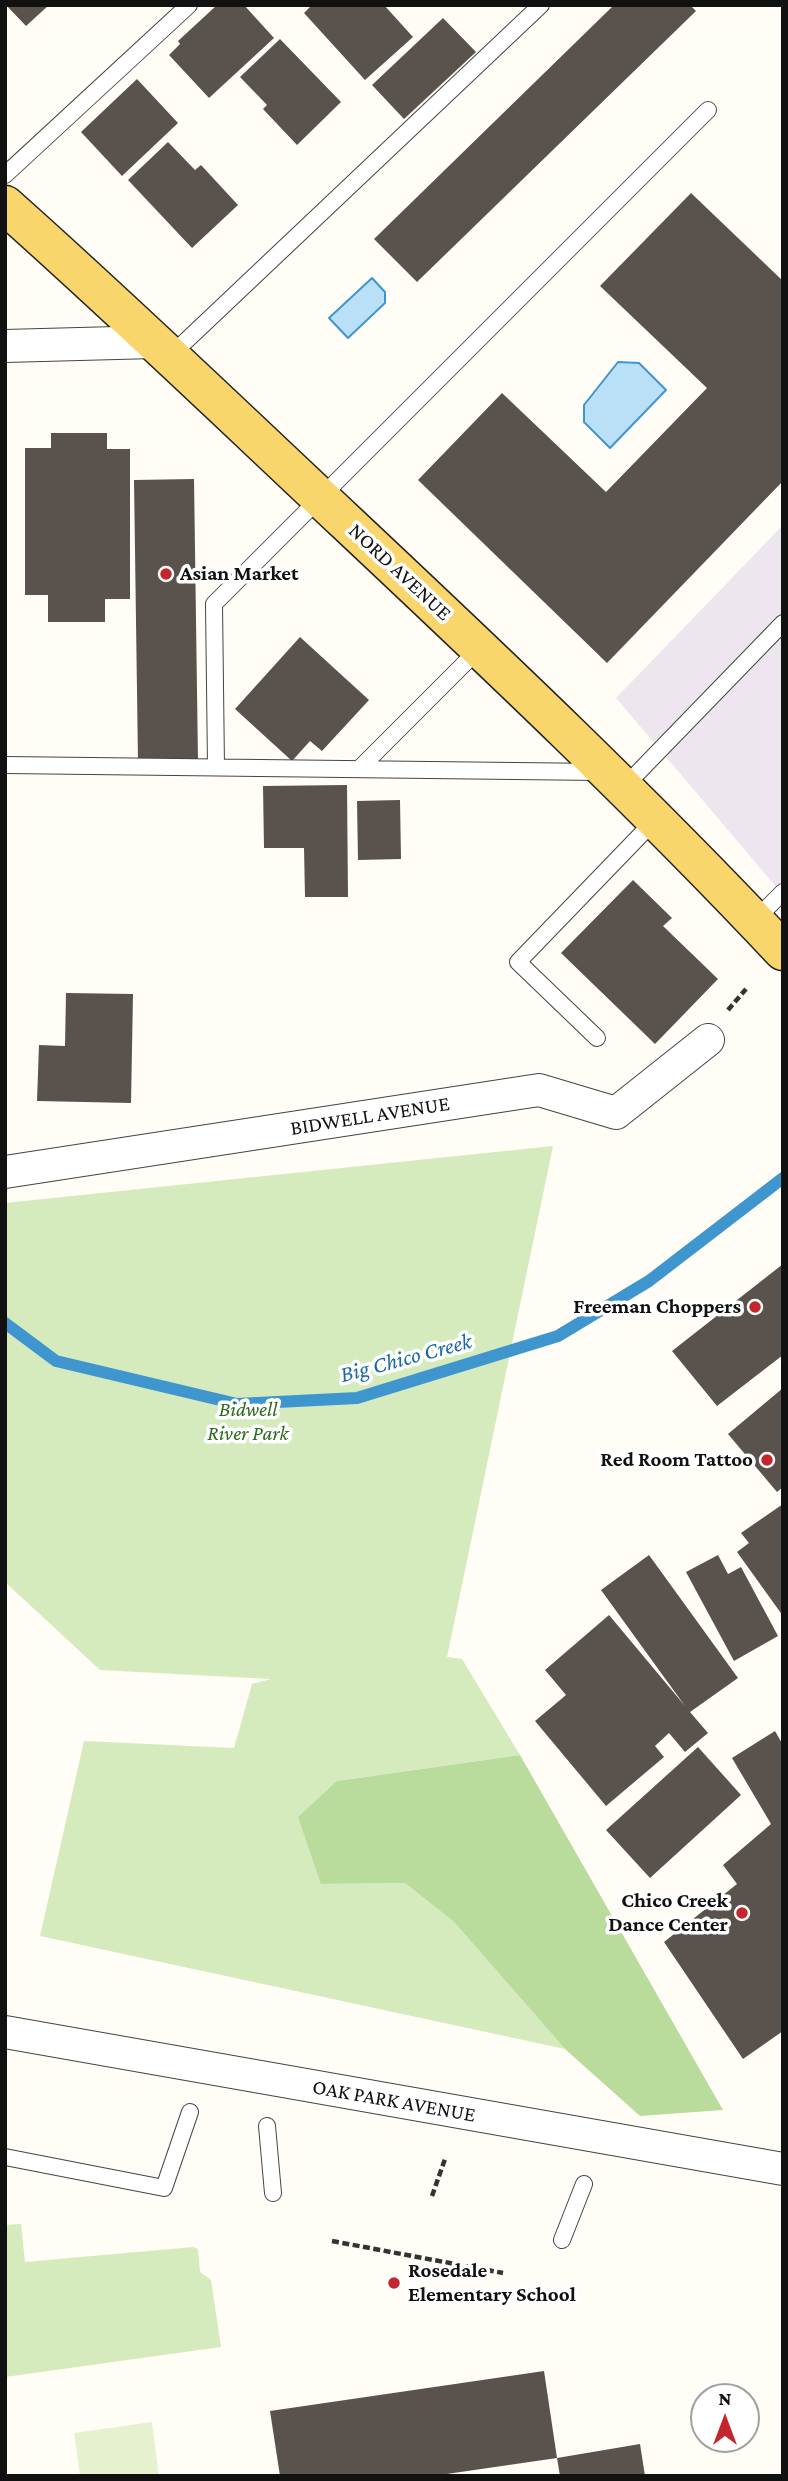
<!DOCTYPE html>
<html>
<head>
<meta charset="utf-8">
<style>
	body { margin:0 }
	#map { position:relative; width:788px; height:2481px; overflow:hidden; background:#fffdf5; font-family:"Crimson Pro",serif }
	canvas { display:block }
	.frame { position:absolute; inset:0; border:7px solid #111; pointer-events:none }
	.north { position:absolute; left:690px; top:2383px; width:70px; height:70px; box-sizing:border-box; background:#fff; border:2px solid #a0a0a0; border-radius:50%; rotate:0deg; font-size:19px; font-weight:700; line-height:28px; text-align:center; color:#111 }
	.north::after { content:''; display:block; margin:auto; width:24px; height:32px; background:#c4262e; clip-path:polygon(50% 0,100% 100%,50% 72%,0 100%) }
</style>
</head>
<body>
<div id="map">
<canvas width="788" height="2481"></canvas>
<div class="frame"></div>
<div class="north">N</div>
</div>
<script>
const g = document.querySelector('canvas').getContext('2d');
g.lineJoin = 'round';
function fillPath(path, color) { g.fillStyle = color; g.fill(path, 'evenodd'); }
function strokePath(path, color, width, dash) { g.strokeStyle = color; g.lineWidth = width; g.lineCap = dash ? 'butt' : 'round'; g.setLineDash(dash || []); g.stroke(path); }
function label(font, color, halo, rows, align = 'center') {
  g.font = font + ' "Crimson Pro",serif'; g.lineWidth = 7; g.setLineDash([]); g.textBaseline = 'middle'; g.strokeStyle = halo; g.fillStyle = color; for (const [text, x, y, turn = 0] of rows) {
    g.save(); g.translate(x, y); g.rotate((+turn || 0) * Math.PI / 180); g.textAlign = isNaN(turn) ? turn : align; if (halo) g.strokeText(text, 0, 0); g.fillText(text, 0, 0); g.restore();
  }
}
fillPath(new Path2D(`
	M783,525V895L616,698Z`), '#eee6ef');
fillPath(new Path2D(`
	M553,1146L447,1657L462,1659L520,1755L337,1781L321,1884L405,1883L454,1922L565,2049L40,1936L84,1741L234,1748L252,1684L271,1679L100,1670L5,1582V1203Z
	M21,2224L25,2262L193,2247L198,2249L200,2272L211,2280L221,2347L5,2377V2225Z`), '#d5ebbd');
fillPath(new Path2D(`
	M520,1755L723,2110L640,2116L565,2049L454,1922L405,1883L321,1884L298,1817L337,1781Z`), '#b9dc9c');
fillPath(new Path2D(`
	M152,2422L159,2476H80L74,2433Z`), '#e6f2cf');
const water = new Path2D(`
	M372,278L385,292V303L348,338L329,318Z
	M618,362L639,363L666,390L610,448L584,422V405Z`);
fillPath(water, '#b9e0f7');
strokePath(water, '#3f96cf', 2);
strokePath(new Path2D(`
	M5,1323L56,1361L237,1404L357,1398L558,1336L649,1281L783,1178`), '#3f96cf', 12);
fillPath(new Path2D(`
	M6,5H49L26,26Z
	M217,5H244L274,38L209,98L169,55L180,44L178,41Z
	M312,5H384L413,37L365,80L304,13Z
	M614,5H690L696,11L417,282L374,239Z
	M443,18L476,52L404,119L372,85Z
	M280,39L341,102L297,145L263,109L267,105L240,77Z
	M137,79L178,123L122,176L81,132Z
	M168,142L195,170L201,165L238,205L192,248L128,180Z
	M691,193L783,281V481L607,663L418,480L502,393L606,492L707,388L600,286Z
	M51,433H107V449H130V599H105V622H48V595H25V448H51Z
	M194,479L198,761L138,762L134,480Z
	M300,637L369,700L322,751L310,741L292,761L235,709Z
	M347,785L348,897H305L304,848H264L263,786Z
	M400,800L401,859L358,860L357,801Z
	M633,880L672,918L663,926L718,979L655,1044L561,953Z
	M66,993L133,994L131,1103L37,1101L39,1045L65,1046Z
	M783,1264V1355L717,1406L672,1351Z
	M783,1388V1487L777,1492L728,1434Z
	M783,1504V1616L737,1552L749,1543L741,1533Z
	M649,1555L738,1678L690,1712L708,1733L685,1752L669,1733L655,1746L664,1757L606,1806L535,1721L566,1695L545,1670L609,1615L685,1706L601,1590Z
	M718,1555L728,1574L741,1567L778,1636L734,1661L686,1572Z
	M775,1731L783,1745V2031L743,2059L664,1942L737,1884L723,1865L771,1824L732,1758Z
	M698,1747L741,1795L650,1878L606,1830Z
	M544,2371L557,2458L433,2476H280L270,2411Z
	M640,2444L645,2476H560L557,2458Z`), '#5a524d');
const lane = new Path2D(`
	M5,175L189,5
	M170,356L541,5
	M5,765L599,772
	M216,767L214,604L708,110
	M359,769L480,648
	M624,787L783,623
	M754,921L783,892
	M597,1038L518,962L656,819
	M267,2126L273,2193
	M5,2157L164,2188L190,2112
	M562,2240L584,2184`);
const street = new Path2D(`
	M5,346L154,342
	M5,1172L539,1090L616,1113L708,1040
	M5,2032L783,2169`);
const primary = new Path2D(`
	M5,205C121,308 233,416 346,522C495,662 643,802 783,951`);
strokePath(lane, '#444', 18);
strokePath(street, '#444', 34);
strokePath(primary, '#222', 41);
strokePath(new Path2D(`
	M728,1010L746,989
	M432,2196L445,2159
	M332,2241L503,2273`), '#333', 4.5, [7, 3.5]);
strokePath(lane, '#fff', 16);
strokePath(street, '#fff', 32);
strokePath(primary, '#f9d66b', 38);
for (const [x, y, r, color] of [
	[166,574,7,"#c4262e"],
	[755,1307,7,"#c4262e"],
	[767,1460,7,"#c4262e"],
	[742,1913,7,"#c4262e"],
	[394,2283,7,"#c4262e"]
]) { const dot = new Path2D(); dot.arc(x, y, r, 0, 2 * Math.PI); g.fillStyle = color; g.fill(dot); strokePath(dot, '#fff', 2.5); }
label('21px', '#111', '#fff', [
	["NORD AVENUE",400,572,43],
	["BIDWELL AVENUE",370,1116,-9],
	["OAK PARK AVENUE",394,2101,10]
]);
label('bold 21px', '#111', '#fff', [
	["Asian Market",180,574,"left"],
	["Freeman Choppers",741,1307],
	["Red Room Tattoo",753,1460],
	["Chico Creek",728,1901],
	["Dance Center",728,1925],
	["Rosedale",408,2271,"left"],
	["Elementary School",408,2295,"left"]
], 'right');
label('italic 21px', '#2f6b1f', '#fff', [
	["Bidwell",248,1410],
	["River Park",248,1434]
]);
label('italic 23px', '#1768a6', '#fff', [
	["Big Chico Creek",406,1358,-15]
]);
</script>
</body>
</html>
